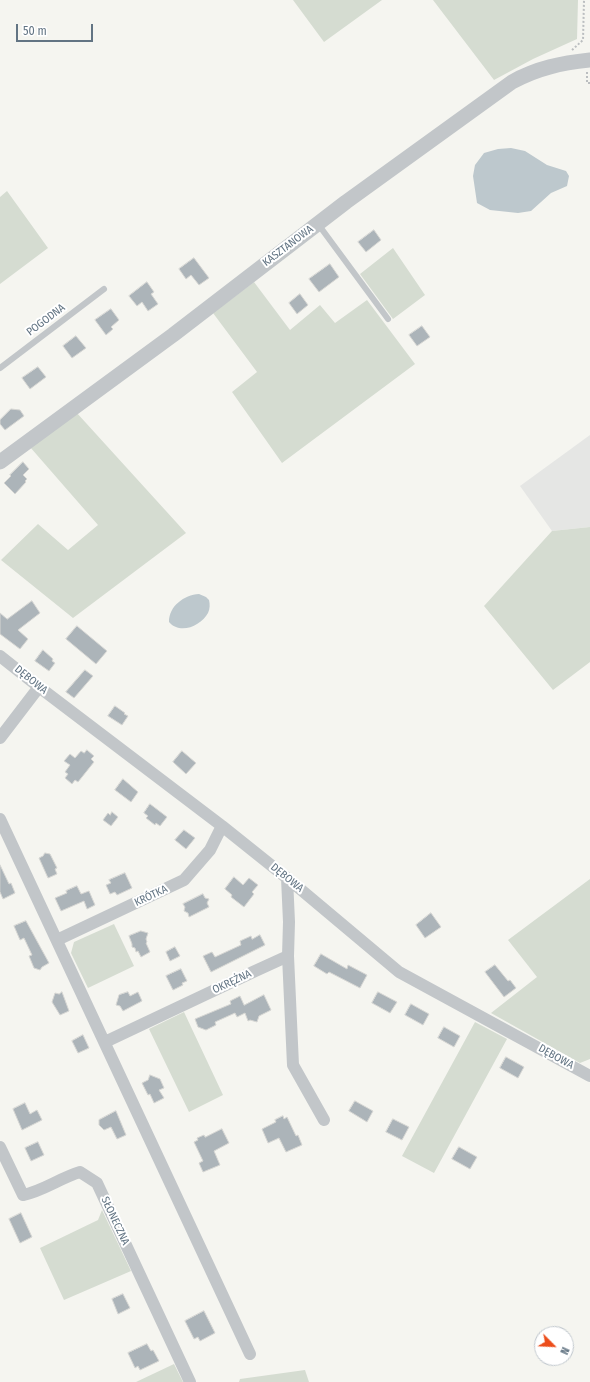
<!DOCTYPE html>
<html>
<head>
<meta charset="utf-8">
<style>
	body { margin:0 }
	#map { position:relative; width:590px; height:1382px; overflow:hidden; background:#f5f5f0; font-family:"Fira Sans Condensed",sans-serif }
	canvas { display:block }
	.north { position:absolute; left:534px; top:1326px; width:40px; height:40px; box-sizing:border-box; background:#fff; border:1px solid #c0c7cd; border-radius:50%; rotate:114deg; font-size:11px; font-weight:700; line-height:16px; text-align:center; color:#627483 }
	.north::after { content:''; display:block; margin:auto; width:14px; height:18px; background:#ec4d1a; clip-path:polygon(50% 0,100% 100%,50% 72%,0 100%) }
	.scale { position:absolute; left:16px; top:24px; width:77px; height:18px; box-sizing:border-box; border:2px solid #627483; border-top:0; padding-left:5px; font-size:12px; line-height:14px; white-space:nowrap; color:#627483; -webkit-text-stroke:3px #fff; paint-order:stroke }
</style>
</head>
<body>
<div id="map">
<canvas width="590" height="1382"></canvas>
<div class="north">N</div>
<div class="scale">50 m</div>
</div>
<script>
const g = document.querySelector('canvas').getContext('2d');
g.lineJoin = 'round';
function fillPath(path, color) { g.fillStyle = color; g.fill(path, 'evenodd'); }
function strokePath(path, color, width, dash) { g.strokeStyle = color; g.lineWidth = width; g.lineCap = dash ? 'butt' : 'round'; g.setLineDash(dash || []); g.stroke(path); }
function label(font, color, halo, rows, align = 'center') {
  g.font = font + ' "Fira Sans Condensed",sans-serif'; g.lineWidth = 4; g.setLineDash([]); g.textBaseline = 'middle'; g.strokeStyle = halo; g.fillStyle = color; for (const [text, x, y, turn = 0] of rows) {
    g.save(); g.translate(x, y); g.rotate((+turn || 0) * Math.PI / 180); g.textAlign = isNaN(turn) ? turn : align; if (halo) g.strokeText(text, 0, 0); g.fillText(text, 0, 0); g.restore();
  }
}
fillPath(new Path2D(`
	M590,435V527L552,531L520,486Z`), '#e5e6e4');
fillPath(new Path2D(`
	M293,0H382L324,42Z
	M433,0H578L577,39L533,59L494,80Z
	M7,191L48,248L0,284V197Z
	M393,248L425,295L393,319L360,274Z
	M254,282L290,330L320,305L335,323L367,300L415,364L282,463L232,392L257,372L213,313Z
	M76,412L186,533L73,618L1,560L38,524L68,550L98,525L30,447Z
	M590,527V662L553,690L484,606L552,531Z
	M590,879V1059L580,1063L491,1013L537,977L508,940Z
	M114,924L134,966L88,988L71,953L74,942Z
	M184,1012L223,1095L189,1112L149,1029Z
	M475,1022L507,1039L434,1173L402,1156Z
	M102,1210L131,1271L64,1300L40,1248L98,1220Z
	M174,1364L183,1382H136Z
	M305,1370L309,1382H239L240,1379Z`), '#d5dcd1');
fillPath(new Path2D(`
	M511,148L525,151L547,165L566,171L569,176L567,186L551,193L531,211L518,213L490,210L477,203L473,176L475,165L484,153L498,149Z
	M199,594L206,597L209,600C210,604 210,609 208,613C201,626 180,635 169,622C169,606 184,595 199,594Z`), '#bdc8cd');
const building = new Path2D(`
	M374,230L381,240L366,252L358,242Z
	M194,258L209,278L199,285L191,275L186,279L179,269Z
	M330,264L339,277L319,292L309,279Z
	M147,282L154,292L151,294L158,304L148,311L142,302L137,306L129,296Z
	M300,294L308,305L297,314L289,303Z
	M111,309L119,320L111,327L113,329L106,335L95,320Z
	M422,326L430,337L417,346L409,335Z
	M76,336L86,348L72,358L63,346Z
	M38,367L46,377L30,389L22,378Z
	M11,409L20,410L24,416L5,430L0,424V420Z
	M23,462L29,469L23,475L27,479L25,481L26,482L15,494L4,483L11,476L10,475Z
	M32,601L40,613L18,630L28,639L20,649L0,634V613L7,619Z
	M77,626L107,651L96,664L66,639Z
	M43,650L53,659L52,661L55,663L49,671L35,661Z
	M85,670L93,676L74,698L66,692Z
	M115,706L125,713L124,714L128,716L122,725L108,716Z
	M87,750L94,756L91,759L94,762L78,782L75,780L72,784L65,778L68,774L65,772L70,765L64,761L70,754L75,758L81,751L84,753Z
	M182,751L196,763L186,774L173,762Z
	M123,779L138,792L131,802L115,790Z
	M150,804L167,817L160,826L156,823L155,825L146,818L148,816L144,813Z
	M112,812L118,817L111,826L103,820L108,813L110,815Z
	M184,830L195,838L186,849L175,840Z
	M45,853L50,854L57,868L55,869L57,874L48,878L39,858L43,856Z
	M0,865L9,884L11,883L15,893L3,899L0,892Z
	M125,873L132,888L117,895L115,892L110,894L106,885L111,883L109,880Z
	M234,877L243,885L249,878L258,885L252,892L254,894L244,907L231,897L232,895L225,889Z
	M77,886L81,894L89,891L95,905L87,909L84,901L61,911L55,898L67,893L66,891Z
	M203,894L205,898L209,899L207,903L209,907L189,917L188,913L184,911L185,907L183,904Z
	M431,913L441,927L425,938L416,925Z
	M26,921L49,963L42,967L40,970L34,968L29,956L32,955L24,938L20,940L14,926Z
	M141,931L148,933L146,939L147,942L146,943L150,952L141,957L138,951L136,952L135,948L132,947V944L129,936Z
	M260,935L265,945L211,972L203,956L212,952L215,957L241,945L240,941L251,936L252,939Z
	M175,947L180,956L170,961L166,952Z
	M321,954L347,969L348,965L367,975L360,988L329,972L327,974L314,966Z
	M495,965L508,981L510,980L516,988L504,997L485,972Z
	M181,969L187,981L182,983L183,985L173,990L166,976Z
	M62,992L69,1011L60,1015L52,1002L55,993L59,994Z
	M128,992L130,996L138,992L142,1001L123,1011L120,1006L116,1005L119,995Z
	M378,992L397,1002L390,1013L372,1003Z
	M264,995L271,1010L259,1016L257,1022L250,1020L248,1021L245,1013L237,1017L235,1013L215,1022L216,1025L206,1030L198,1027L195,1019L231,1004L230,1001L240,996L244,1005Z
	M411,1004L429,1014L423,1025L405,1015Z
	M444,1027L460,1036L454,1047L438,1038Z
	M83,1035L89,1048L78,1053L72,1041Z
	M506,1057L524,1067L518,1078L500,1068Z
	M150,1075L160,1079L164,1088L159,1090L164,1098L154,1103L150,1094L148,1095L142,1083L148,1080Z
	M355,1101L373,1111L367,1122L349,1111Z
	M25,1103L30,1114L37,1110L42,1120L22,1130L13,1109Z
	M116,1111L126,1135L117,1139L111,1127L104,1130L99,1125V1120Z
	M283,1116L284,1119L287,1117L296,1136L298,1135L302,1145L286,1152L279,1138L268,1143L262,1129L276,1122L275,1120Z
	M393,1119L409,1127L402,1140L386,1132Z
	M222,1129L229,1143L214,1151L220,1165L203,1172L199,1163L203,1161L194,1142L198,1140L197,1138L204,1135L205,1137Z
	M38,1142L44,1155L31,1161L25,1148Z
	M459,1147L477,1157L470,1169L452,1159Z
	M21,1213L32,1237L20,1243L9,1219Z
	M123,1294L130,1308L118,1314L112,1299Z
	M204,1311L215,1333L200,1341L198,1337L194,1339L185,1321Z
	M147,1344L151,1351L153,1350L159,1361L140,1370L138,1366L135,1368L128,1353Z`);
fillPath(building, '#acb4b9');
strokePath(building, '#d6d6d3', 1);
strokePath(new Path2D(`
	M572,50L583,40L584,0
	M587,72V83H590`), '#bbbec0', 2, [2, 2]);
strokePath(new Path2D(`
	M318,224L388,319
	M0,368L104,289`), '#c2c6c9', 6);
strokePath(new Path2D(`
	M0,656L39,687L222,826L287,878L399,972L590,1076
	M0,738L39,687
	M0,819L250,1354
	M57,940L184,880L210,850L222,826
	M288,956L293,1065L324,1120
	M105,1042L253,972L288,956L289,922L287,878
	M0,1147L23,1195C43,1191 60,1178 80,1172L97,1183L190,1382`), '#c2c6c9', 12);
strokePath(new Path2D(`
	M0,462L173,335L346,202L512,82C537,68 562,63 590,60`), '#c2c6c9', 15);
label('11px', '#627483', '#fff', [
	["KASZTANOWA",288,246,-37],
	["POGODNA",46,320,-37],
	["DĘBOWA",31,680,39],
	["DĘBOWA",287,878,39],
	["KRÓTKA",151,896,-25],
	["OKRĘŻNA",232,982,-25],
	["DĘBOWA",556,1057,29],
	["SŁONECZNA",115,1221,65]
]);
</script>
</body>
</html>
